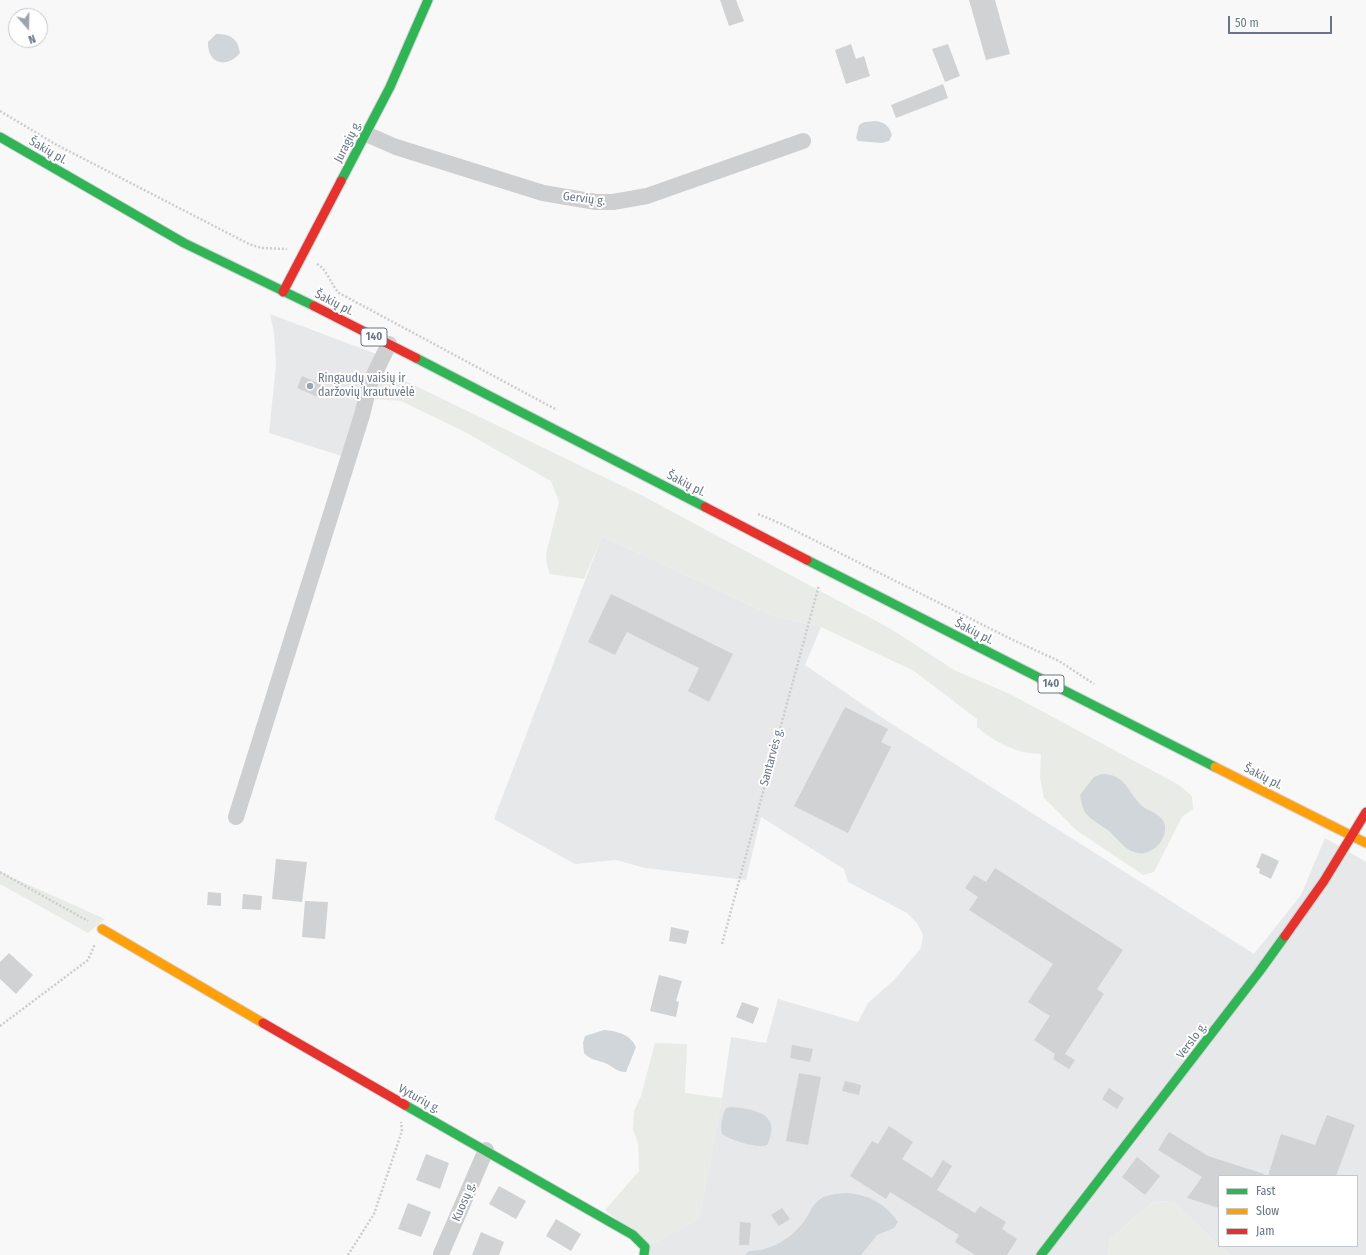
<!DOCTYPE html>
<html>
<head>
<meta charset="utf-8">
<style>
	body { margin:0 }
	#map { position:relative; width:1366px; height:1255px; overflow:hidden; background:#f8f8f8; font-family:"Fira Sans Condensed",sans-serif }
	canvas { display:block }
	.legend { position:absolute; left:1218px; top:1175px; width:140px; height:72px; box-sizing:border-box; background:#fff; border:1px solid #c3c8cf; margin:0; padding:5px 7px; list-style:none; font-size:12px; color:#697687 }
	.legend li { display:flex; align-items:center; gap:8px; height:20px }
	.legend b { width:20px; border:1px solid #c3c8cf }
	.north { position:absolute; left:8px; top:8px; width:40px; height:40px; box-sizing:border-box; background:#fff; border:1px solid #c3c8cf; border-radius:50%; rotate:160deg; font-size:11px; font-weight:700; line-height:16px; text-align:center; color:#697687 }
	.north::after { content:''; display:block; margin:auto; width:14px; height:18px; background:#9ba4af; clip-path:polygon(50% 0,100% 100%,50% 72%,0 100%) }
	.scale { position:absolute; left:1228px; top:16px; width:104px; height:18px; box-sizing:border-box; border:2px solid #697687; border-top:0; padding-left:5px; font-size:12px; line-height:14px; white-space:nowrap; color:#697687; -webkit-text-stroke:3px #fff; paint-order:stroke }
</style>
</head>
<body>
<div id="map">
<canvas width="1366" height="1255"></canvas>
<ul class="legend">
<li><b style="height:5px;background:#30b455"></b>Fast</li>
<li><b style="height:5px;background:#ff9f0a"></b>Slow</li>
<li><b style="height:5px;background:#e5322d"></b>Jam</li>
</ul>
<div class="north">N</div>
<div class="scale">50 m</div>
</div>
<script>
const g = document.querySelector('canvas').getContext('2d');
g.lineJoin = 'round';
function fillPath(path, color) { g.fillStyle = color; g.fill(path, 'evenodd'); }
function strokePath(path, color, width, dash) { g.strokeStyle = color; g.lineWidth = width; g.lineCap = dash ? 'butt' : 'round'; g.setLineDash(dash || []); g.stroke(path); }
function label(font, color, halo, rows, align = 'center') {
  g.font = font + ' "Fira Sans Condensed",sans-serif'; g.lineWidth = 4; g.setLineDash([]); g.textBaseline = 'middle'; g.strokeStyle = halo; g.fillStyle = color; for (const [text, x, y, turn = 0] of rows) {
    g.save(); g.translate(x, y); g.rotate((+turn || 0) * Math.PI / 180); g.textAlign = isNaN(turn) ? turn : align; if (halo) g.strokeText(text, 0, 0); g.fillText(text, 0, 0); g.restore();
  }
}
fillPath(new Path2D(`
	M270,314L376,354L342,456L269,433L276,365L274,332Z
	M602,536L776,617L821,627L805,665L884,719L1254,954L1301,895L1325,838L1366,862V1255H1230L1220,1246H1357V1176H1219V1245L1172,1201L1153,1202L1110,1239L1108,1255H650V1245L699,1219L722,1098L731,1037L766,1043L778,999L858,1022L868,1003L894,980L921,948L923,935L917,923L907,913L848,882L844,869L761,817L746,880L645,868L616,860L575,864L494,819Z`), '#e7e8e9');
fillPath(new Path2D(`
	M393,375L643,496L891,629L954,670L1010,694L1179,785L1192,796L1193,809L1182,817L1154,872L1143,875L1076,830L1044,798L1040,778L1041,754C1018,754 994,742 977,727V719L914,671L821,627L776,617L602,536L584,579L550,574L547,566L546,554L559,502L551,481L465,432L401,401L372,399L381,377Z
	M0,872L105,919L88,933L0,884Z
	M655,1043L687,1044L685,1093L722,1098L699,1219L650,1245L605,1210L639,1171L638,1143L633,1130L634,1111L641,1096Z
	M1172,1201L1230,1255H1108L1110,1239L1153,1202Z`), '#e8ebe6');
fillPath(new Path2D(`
	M216,34C230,34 238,38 240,53C227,69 207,64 208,42Z
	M876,121C886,123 889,126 892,135L889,141L882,143L858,141L856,138L859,125L864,122Z
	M1102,774C1126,775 1126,789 1140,804C1145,810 1154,811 1160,817C1173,829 1159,851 1144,853C1128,855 1119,840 1109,831C1102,825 1090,820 1085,812C1082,807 1081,801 1080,795L1094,777Z
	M604,1030C617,1031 630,1034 636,1047L626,1072C616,1072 613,1066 605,1063C597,1060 590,1060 584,1053L583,1043L585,1036Z
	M732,1107C757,1109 782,1115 767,1145C757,1149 731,1140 722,1134C720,1125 722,1117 726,1108Z
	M846,1193C868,1194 886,1204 898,1222L894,1228L877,1235L861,1255H745L749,1251C772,1251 792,1238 805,1220C810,1213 812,1205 819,1200C826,1194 838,1194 846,1193Z`), '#d0d6da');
fillPath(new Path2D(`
	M720,0H736L744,21L729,26Z
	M969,0H995L1010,54L986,60Z
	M851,44L856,59L864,56L870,76L846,84L835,50Z
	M948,44L960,76L945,82L932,49Z
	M943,84L948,98L896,118L891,105Z
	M302,376L323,385L318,397L297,388Z
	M611,594L733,654L709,702L688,691L699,668L627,632L615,655L588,642Z
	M845,707L888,729L881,742L891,747L848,833L794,806Z
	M1262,853L1279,861L1271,879L1259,873L1260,869L1256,867Z
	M276,859L307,862L302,902L272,899Z
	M995,868L1123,950L1097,989L1104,994L1065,1054L1075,1060L1069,1069L1053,1059L1055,1054L1034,1040L1050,1016L1028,1002L1053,964L969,910L978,897L965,888L974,875L986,882Z
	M208,892L221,893V906L207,905Z
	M243,894L262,896L261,910L242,909Z
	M305,901L328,902L325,939L302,937Z
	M671,927L689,931L686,944L669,941Z
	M9,953L33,975L16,994L0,979V962Z
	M659,975L682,981L676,1001L679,1002L676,1017L650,1011Z
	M742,1002L759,1008L753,1024L736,1017Z
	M792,1045L813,1049L810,1062L790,1058Z
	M799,1073L821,1077L808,1145L786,1141Z
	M845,1081L861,1085L859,1095L842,1091Z
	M1109,1088L1124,1098L1117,1109L1102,1099Z
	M1327,1115L1355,1125L1336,1176H1268L1281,1134L1315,1145Z
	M889,1126L913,1142L902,1159L932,1178L943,1160L952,1166L937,1190L975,1213L980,1206L1006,1222L1002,1229L1017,1239L1007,1255H975L955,1242L959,1235L890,1192L886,1199L850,1176L872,1141L878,1144Z
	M1169,1132L1208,1156L1264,1174L1263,1176H1219V1208L1187,1198L1202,1177L1158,1150Z
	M426,1154L449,1163L440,1189L416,1180Z
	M1137,1157L1160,1176L1145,1195L1122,1177Z
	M499,1186L526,1201L516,1219L489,1204Z
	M408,1203L431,1212L421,1237L398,1229Z
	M782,1208L790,1219L779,1226L771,1215Z
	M556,1219L581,1234L571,1251L546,1236Z
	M740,1222L751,1223L749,1245H739Z
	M481,1232L504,1242L499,1255H472Z`), '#d0d2d3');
const fast = new Path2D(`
	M0,137L184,243L314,306
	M341,181L390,87L428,0
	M416,358L705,507
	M807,560L1215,767
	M405,1105L633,1235L645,1247L644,1255
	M1041,1255L1259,972L1285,936`);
const slow = new Path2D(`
	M1215,767L1366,843
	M102,929L263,1023`);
const jam = new Path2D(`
	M283,292L341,181
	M314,306L416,358
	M705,507L807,560
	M1285,936L1324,881L1366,812
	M263,1023L405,1105`);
strokePath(fast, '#d4d5d6', 11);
strokePath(slow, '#d4d5d6', 11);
strokePath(jam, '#d4d5d6', 11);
strokePath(new Path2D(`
	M0,111L55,144L249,244L261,248L287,249
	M317,264C327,269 331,285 339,293L557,410
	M758,514L784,525L1013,640L1059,661L1094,684
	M0,872L88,921
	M722,944L819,585
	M0,1026L88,960L95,944
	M348,1255L374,1214L402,1131L401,1122`), '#cccdce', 2.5, [2, 2]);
strokePath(new Path2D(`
	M366,134L396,147L543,193L596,202H613L647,196L803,141
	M236,817L362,415L370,383L389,344
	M441,1254L486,1150`), '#cecfd1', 16);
strokePath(fast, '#30b455', 9);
strokePath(slow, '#ff9f0a', 9);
strokePath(jam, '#e5322d', 9);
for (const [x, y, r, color] of [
	[310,386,4,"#9ba4af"]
]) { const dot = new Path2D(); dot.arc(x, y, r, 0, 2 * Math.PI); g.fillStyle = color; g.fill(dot); strokePath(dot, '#fff', 1.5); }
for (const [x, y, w] of [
	[374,337,26],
	[1051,684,26]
]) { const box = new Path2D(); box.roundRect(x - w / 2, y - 9, w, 18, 3); g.fillStyle = '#fff'; g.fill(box); strokePath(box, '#697687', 1); }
label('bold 11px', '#697687', null, [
	["140",374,337],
	["140",1051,684]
]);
label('12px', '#697687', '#fff', [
	["Juragių g.",348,142,-63],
	["Šakių pl.",48,151,30],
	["Gervių g.",584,199,7],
	["Šakių pl.",334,303,27],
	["Šakių pl.",686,484,27],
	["Šakių pl.",974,632,27],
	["Santarvės g.",772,757,-75],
	["Šakių pl.",1263,777,27],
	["Verslo g.",1192,1041,-53],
	["Vyturių g.",419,1099,29],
	["Kuosų g.",464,1202,-67]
]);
label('12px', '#697687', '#fff', [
	["Ringaudų vaisių ir",318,379],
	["daržovių krautuvėlė",318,393]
], 'left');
</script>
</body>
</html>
